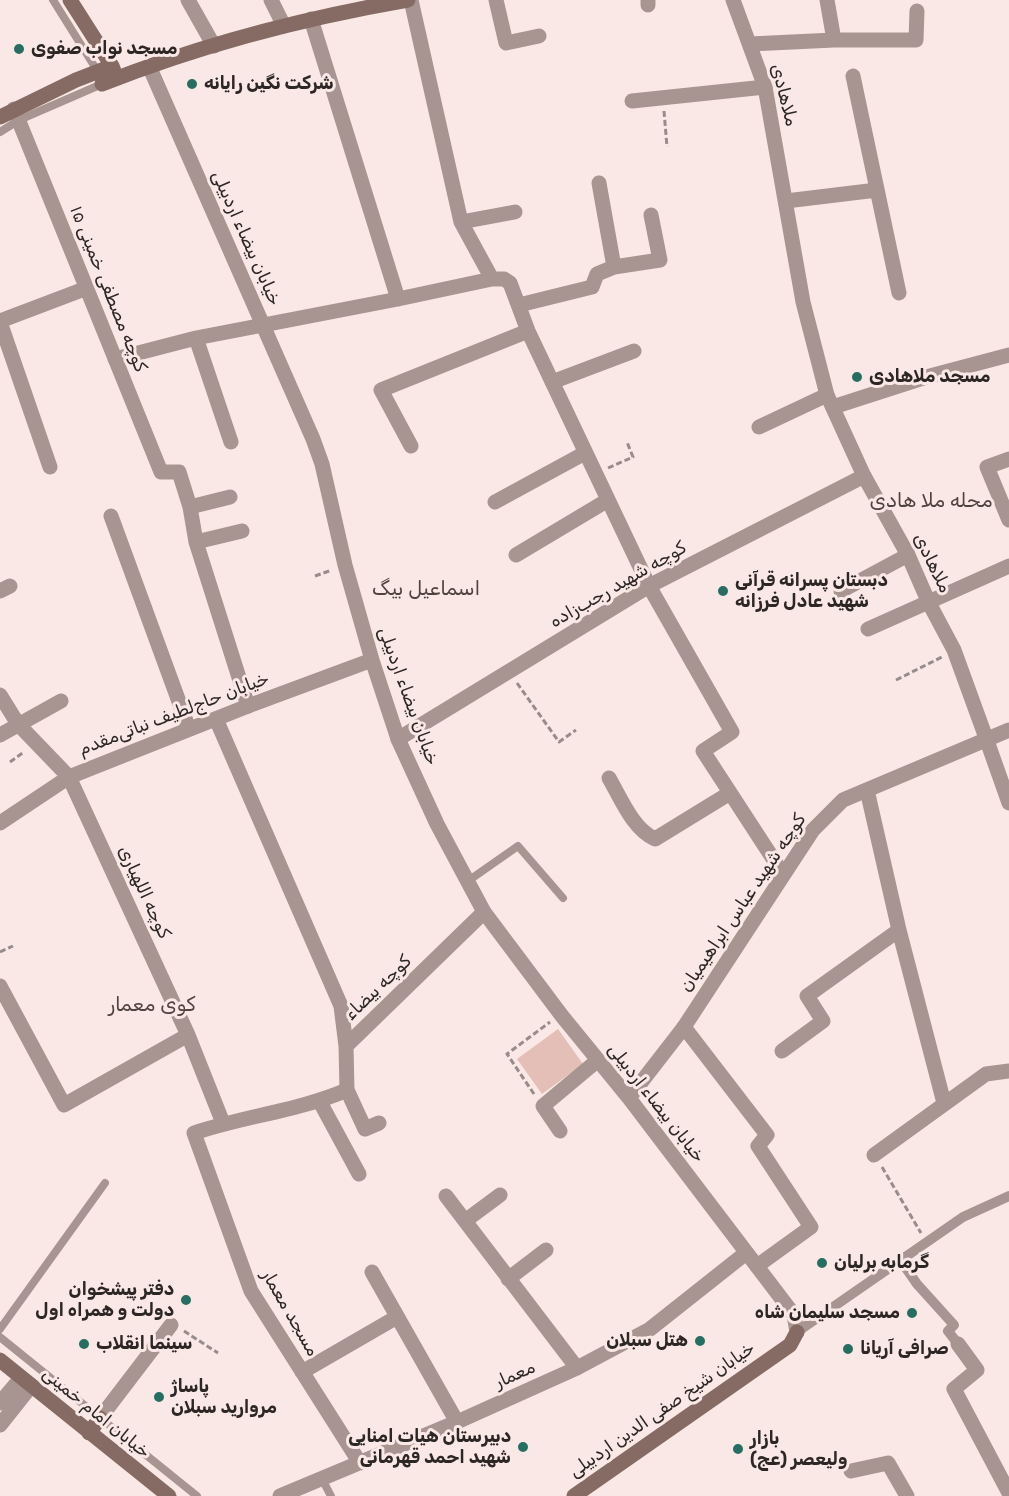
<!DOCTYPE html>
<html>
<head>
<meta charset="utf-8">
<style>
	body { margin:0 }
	canvas { display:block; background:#f9e8e5 }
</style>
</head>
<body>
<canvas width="1009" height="1496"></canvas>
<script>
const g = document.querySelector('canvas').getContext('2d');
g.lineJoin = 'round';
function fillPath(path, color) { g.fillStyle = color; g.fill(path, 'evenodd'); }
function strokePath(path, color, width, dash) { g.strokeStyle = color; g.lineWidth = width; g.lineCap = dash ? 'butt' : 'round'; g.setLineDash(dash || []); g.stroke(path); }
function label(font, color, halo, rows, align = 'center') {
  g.font = font + ' Rubik,Vazirmatn,sans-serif'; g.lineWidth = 6; g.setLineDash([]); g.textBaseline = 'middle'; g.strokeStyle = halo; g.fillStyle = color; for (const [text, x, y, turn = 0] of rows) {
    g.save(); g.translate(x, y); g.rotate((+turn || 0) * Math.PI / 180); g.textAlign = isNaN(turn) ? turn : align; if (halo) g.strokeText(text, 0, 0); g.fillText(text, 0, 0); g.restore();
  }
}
fillPath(new Path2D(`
	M558,1029L583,1064L542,1094L517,1059Z`), '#e4bfb8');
strokePath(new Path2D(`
	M664,111L667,147
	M608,468L633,457L627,442
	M315,576L332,570
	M896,680L942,657
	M517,683L559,742L576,730
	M10,762L24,752
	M0,952L13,946
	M534,1094L507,1054L550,1022
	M882,1167L921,1233
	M184,1331L218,1353`), '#988c8a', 3, [6, 3]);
strokePath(new Path2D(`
	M0,132L19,120L102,84L98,72L53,0
	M468,881L518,846L563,898
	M0,1329L105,1183
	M0,1337L197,1496
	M322,1479L331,1496`), '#a89591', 8);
strokePath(new Path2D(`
	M901,1261L917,1284L954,1325L948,1331L958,1344
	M797,1332L963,1217L1009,1196`), '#a89591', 10);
strokePath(new Path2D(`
	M188,0L214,46
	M271,0L284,26
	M411,0L461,222L492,279
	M496,0L506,43L539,36
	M648,0V5
	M827,0L834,40
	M311,19L398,299
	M750,44L834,40H916L917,11
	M853,76L899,293
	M632,101L765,87
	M14,109L161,472H179L190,507L196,542L248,706
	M599,183L614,267
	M786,201L877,190
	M461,222L515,212
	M519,305L592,287L597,274L614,267L660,260L651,215
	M0,321L87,288
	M0,322L50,467
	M196,338L231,442
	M115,359L196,338L398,299L492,279H504L510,283L528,331L649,586L732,732L703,751L783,874
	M552,382L634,351
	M833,407L926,377L1009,355
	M759,427L827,395
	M411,446L381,390L528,331
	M1009,459L987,467L1009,520
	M495,502L585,453
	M190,507L230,497
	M111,516L189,729
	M196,542L242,531
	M516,555L608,500
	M0,591L10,586
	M841,591L908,555
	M868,629L1009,566
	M0,695L18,724L69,777L188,1035L223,1123
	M216,719L341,1006L346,1046
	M0,735L61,701
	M986,738L1009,803
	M398,739L649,586L864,476
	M609,778C621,799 633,829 655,839L730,793
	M867,790L899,930L944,1103
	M0,823L69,777
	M0,986L64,1105L188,1035
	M684,1027L767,1135L758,1146L811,1227L757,1266
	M782,1051L823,1021L807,996L899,930
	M347,1090L365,1129L379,1123
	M320,1102L359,1174
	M560,1131L543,1106L598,1060
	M874,1155L986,1074L1009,1071
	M446,1196L577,1368
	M465,1221L500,1195
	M372,1272L457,1422
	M508,1279L546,1250
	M958,1344L977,1370L954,1389L1009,1493
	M302,1372L397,1317
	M0,1403L21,1378
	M100,1418L171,1325
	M0,1425L31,1386
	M360,1463L251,1291L194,1133C244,1116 298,1111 347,1090L346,1046L484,912
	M851,1471L888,1463L907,1496
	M280,1496L457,1422L577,1368L650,1329L746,1253`), '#a89591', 15);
strokePath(new Path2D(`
	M733,0L765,87L803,302L827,395L864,476L908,555L929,603L954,650L986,738
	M149,66L313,439L322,464L345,565L372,660L398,739L437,824L484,912L562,1016L629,1098L794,1315L797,1332
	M69,777L248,706L372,660
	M629,1098L684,1027L813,830L843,800L1009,730`), '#a89591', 15);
strokePath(new Path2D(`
	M70,0L112,66L115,74
	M102,84C200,45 304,18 408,0
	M0,117L76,80L112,66
	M0,1360L169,1496
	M89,1433L100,1418
	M574,1496L790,1345L797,1332`), '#866b65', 15);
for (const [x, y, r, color] of [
	[19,49,6,"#276d62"],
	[192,84,6,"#276d62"],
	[857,377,6,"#276d62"],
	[723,591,6,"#276d62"],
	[822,1263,6,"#276d62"],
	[186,1300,6,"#276d62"],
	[912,1313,6,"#276d62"],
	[700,1341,6,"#276d62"],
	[84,1344,6,"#276d62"],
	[848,1349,6,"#276d62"],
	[159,1397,6,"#276d62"],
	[523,1447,6,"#276d62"],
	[738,1449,6,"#276d62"]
]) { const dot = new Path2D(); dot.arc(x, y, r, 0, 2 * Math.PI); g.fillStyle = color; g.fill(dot); strokePath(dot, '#f9e8e5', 2); }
label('bold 18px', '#2c2625', '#f9e8e5', [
	["مسجد نواب صفوی",31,49],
	["شرکت نگین رایانه",204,84],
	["مسجد ملاهادی",869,377],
	["دبستان پسرانه قرآنی",735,581],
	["شهید عادل فرزانه",735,602],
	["گرمابه برلیان",834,1263],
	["دفتر پیشخوان",174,1290,"right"],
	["دولت و همراه اول",174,1311,"right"],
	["مسجد سلیمان شاه",900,1313,"right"],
	["هتل سبلان",688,1341,"right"],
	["سینما انقلاب",96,1344],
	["صرافی آریانا",860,1349],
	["پاساژ",171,1387],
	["مروارید سبلان",171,1408],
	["دبیرستان هیات امنایی",511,1437,"right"],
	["شهید احمد قهرمانی",511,1458,"right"],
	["بازار",750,1439],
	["ولیعصر (عج)",750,1460]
], 'left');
label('18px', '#2c2625', '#f9e8e5', [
	["ملاهادی",784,95,76],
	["خیابان بیضاء اردبیلی",246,238,66],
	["کوچه مصطفی خمینی ۱۵",108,289,68],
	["ملاهادی",932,563,64],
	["کوچه شهید رجب‌زاده",618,585,-30],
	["خیابان بیضاء اردبیلی",408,696,70],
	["خیابان حاج‌لطیف نباتی‌مقدم",174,714,-21],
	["کوچه اللهیاری",144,892,65],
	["کوچه شهید عباس ابراهیمیان",743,903,-56],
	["کوچه بیضاء",378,988,-44],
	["خیابان بیضاء اردبیلی",656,1103,52],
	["مسجد معمار",290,1313,60],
	["معمار",515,1375,-24],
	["خیابان شیخ صفی الدین اردبیلی",662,1410,-35],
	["خیابان امام خمینی",96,1413,39]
]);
label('20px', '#4f423f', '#f9e8e5', [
	["محله ملا هادی",931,501],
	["اسماعیل بیگ",426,589],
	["کوی معمار",152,1005]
]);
</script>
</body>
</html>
